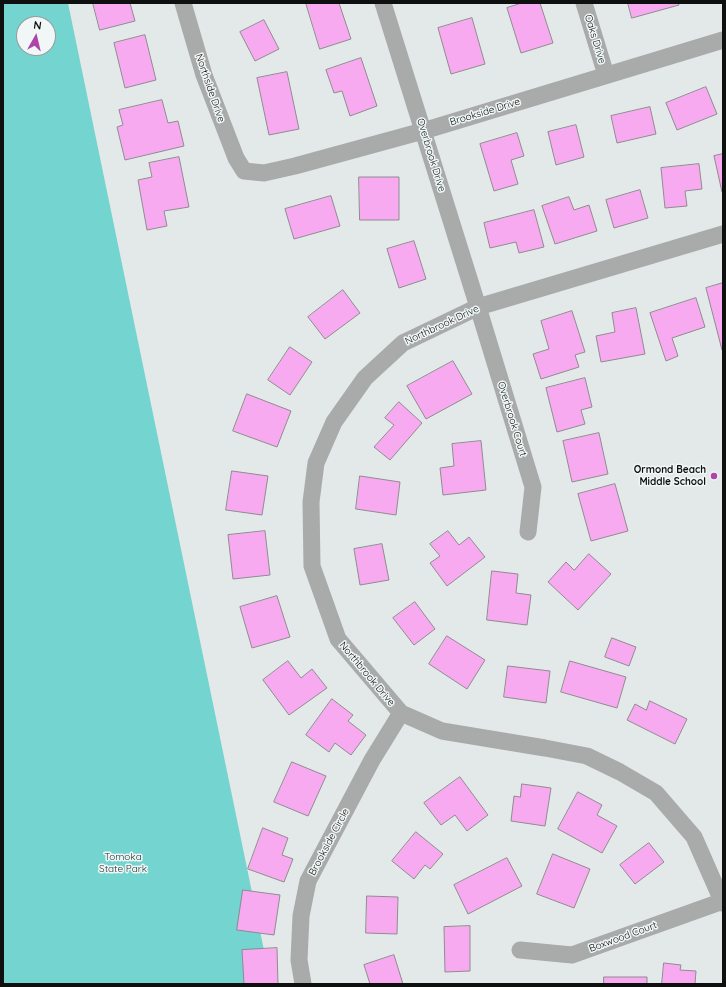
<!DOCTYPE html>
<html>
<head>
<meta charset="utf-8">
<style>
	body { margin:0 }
	#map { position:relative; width:726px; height:987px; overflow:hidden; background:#e3e9e9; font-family:Quicksand,sans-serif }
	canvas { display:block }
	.frame { position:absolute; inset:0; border:4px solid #0e100f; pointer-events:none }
	.north { position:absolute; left:16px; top:16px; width:40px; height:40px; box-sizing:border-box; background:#f0f7f6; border:1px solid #969b9a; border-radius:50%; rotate:8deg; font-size:11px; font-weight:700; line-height:16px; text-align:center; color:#0e100f }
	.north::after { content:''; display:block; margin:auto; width:14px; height:18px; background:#ae45a8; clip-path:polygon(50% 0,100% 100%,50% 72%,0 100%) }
</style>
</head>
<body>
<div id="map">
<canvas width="726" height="987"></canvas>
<div class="frame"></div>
<div class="north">N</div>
</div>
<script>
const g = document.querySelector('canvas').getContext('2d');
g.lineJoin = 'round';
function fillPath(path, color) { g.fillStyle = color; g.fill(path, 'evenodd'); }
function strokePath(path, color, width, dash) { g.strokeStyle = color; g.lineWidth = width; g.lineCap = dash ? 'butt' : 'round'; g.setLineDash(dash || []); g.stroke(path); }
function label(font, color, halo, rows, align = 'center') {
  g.font = font + ' Quicksand,sans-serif'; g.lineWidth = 3; g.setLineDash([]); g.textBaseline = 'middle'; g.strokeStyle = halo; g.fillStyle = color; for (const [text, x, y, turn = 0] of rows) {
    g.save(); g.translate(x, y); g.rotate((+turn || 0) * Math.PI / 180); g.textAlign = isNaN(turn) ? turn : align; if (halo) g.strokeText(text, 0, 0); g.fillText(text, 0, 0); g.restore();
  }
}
fillPath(new Path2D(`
	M3,3H68L271,984H3ZM24,24H48V48H24Z`), '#74d4cf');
const building = new Path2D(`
	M93,3H130L135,21L100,30Z
	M306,3H339L351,39L320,49Z
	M522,3H540L553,43L521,53L507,8Z
	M628,3H678L679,5L632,18Z
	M472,18L485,64L451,74L438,28Z
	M264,20L279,49L255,61L240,32Z
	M145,35L156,80L125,88L114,43Z
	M361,58L377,106L350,116L342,91L334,93L326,70Z
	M287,72L299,129L269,135L257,78Z
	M706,87L717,114L677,130L666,103Z
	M162,100L168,123L178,121L184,146L125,160L117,127L123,125L119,110Z
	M650,107L656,134L617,143L611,116Z
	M576,125L584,157L556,165L548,132Z
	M517,133L524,156L511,160L518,184L494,191L480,144Z
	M723,154V191L722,192L714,156Z
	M179,157L189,207L164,211L167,226L147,230L138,180L152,177L149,163Z
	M699,164L702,189L685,191L687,206L665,208L661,168Z
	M359,177H399V220H360Z
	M640,190L648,218L614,228L606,200Z
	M331,196L340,226L294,239L285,209Z
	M569,197L574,210L589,205L597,231L555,244L542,206Z
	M534,210L544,247L519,253L516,242L490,248L484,223Z
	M414,241L426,279L399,288L387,249Z
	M723,283V350H722L706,288Z
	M343,290L360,313L325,339L308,317Z
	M696,298L705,327L672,338L678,356L666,361L650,313Z
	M636,308L645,354L601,362L596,336L615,332L612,313Z
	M572,311L585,352L575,355L579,367L541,379L533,354L549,349L541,321Z
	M290,347L312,362L290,395L268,380Z
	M453,361L472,394L426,419L407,386Z
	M585,378L592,407L581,410L585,424L557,432L546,388Z
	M247,394L291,411L277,447L233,431Z
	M399,402L422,423L390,460L374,447L394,425L385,418Z
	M599,433L608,474L572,482L563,441Z
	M481,441L486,490L443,495L440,468L454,466L452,444Z
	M232,471L268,476L262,515L226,510Z
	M360,476L400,482L396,515L356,509Z
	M615,484L628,531L591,541L578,494Z
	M265,531L270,575L233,579L228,535Z
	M448,531L459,545L469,537L485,557L447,586L430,563L440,556L430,544Z
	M382,544L389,580L360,585L354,549Z
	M589,554L611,574L578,610L548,582L566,562L574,570Z
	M492,571L518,574L516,593L531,595L527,625L487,620Z
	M277,596L290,637L252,648L240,607Z
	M415,602L435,629L414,645L393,618Z
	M447,636L485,660L467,689L429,664Z
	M612,638L636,647L629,666L605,657Z
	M288,661L301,678L312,669L327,688L289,715L263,680Z
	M570,661L626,677L617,708L561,692Z
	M508,666L550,671L546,703L504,697Z
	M332,699L353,715L348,721L366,735L351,755L335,743L329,752L306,735Z
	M650,701L687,719L675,744L627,720L635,704L646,710Z
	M292,762L326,776L308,816L274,802Z
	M460,777L488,815L467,831L455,815L441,825L424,803Z
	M522,784L551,788L545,826L511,821L514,796L520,797Z
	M578,792L602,805L597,815L617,826L602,853L558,829Z
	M263,828L288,838L282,855L293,859L284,882L248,869Z
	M416,832L443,854L430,869L425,865L414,879L392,861Z
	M649,843L664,862L635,884L620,865Z
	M553,854L590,869L574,908L537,894Z
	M507,858L522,886L468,914L454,885Z
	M243,890L280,895L274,935L237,930Z
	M367,896L398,897L397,934L366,933Z
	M470,926V971L445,972L444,927Z
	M277,948L278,984H244L242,950Z
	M394,955L403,984H370L364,965Z
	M664,963L681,965L680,970L696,971L695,984H662Z
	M604,977H647V984H604Z`);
fillPath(building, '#f8aaf1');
strokePath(building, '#8f8b8f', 1);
strokePath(new Path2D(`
	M183,3L204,75L236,158L244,171L264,173L295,166L423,131L723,40
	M383,3L478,307L533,487L528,532
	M584,3L606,75
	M723,234L478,307L403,343L365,378L334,422L316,463L311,502L312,566L338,639L401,713L442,731L545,748L587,756L620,772L656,793L694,837L723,903
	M520,950L572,955L723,901
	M303,984L299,960L301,916L308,881L372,760L401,713`), '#a8abaa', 17);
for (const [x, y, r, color] of [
	[714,476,4,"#ae45a8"]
]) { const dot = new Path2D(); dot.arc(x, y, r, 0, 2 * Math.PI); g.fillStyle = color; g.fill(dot); strokePath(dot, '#f0f7f6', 1.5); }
label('10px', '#0e100f', '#f0f7f6', [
	["Oaks Drive",595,39,73],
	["Northside Drive",210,88,71],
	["Brookside Drive",485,112,-17],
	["Overbrook Drive",431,155,73],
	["Northbrook Drive",442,325,-25],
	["Overbrook Court",512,419,73],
	["Northbrook Drive",367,674,50],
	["Brookside Circle",329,842,-62],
	["Boxwood Court",623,937,-20]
]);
label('bold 10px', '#0e100f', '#f0f7f6', [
	["Ormond Beach",706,470],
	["Middle School",706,482]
], 'right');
label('10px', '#16302e', '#f0f7f6', [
	["Tomoka",123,857],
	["State Park",123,869]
]);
</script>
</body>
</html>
